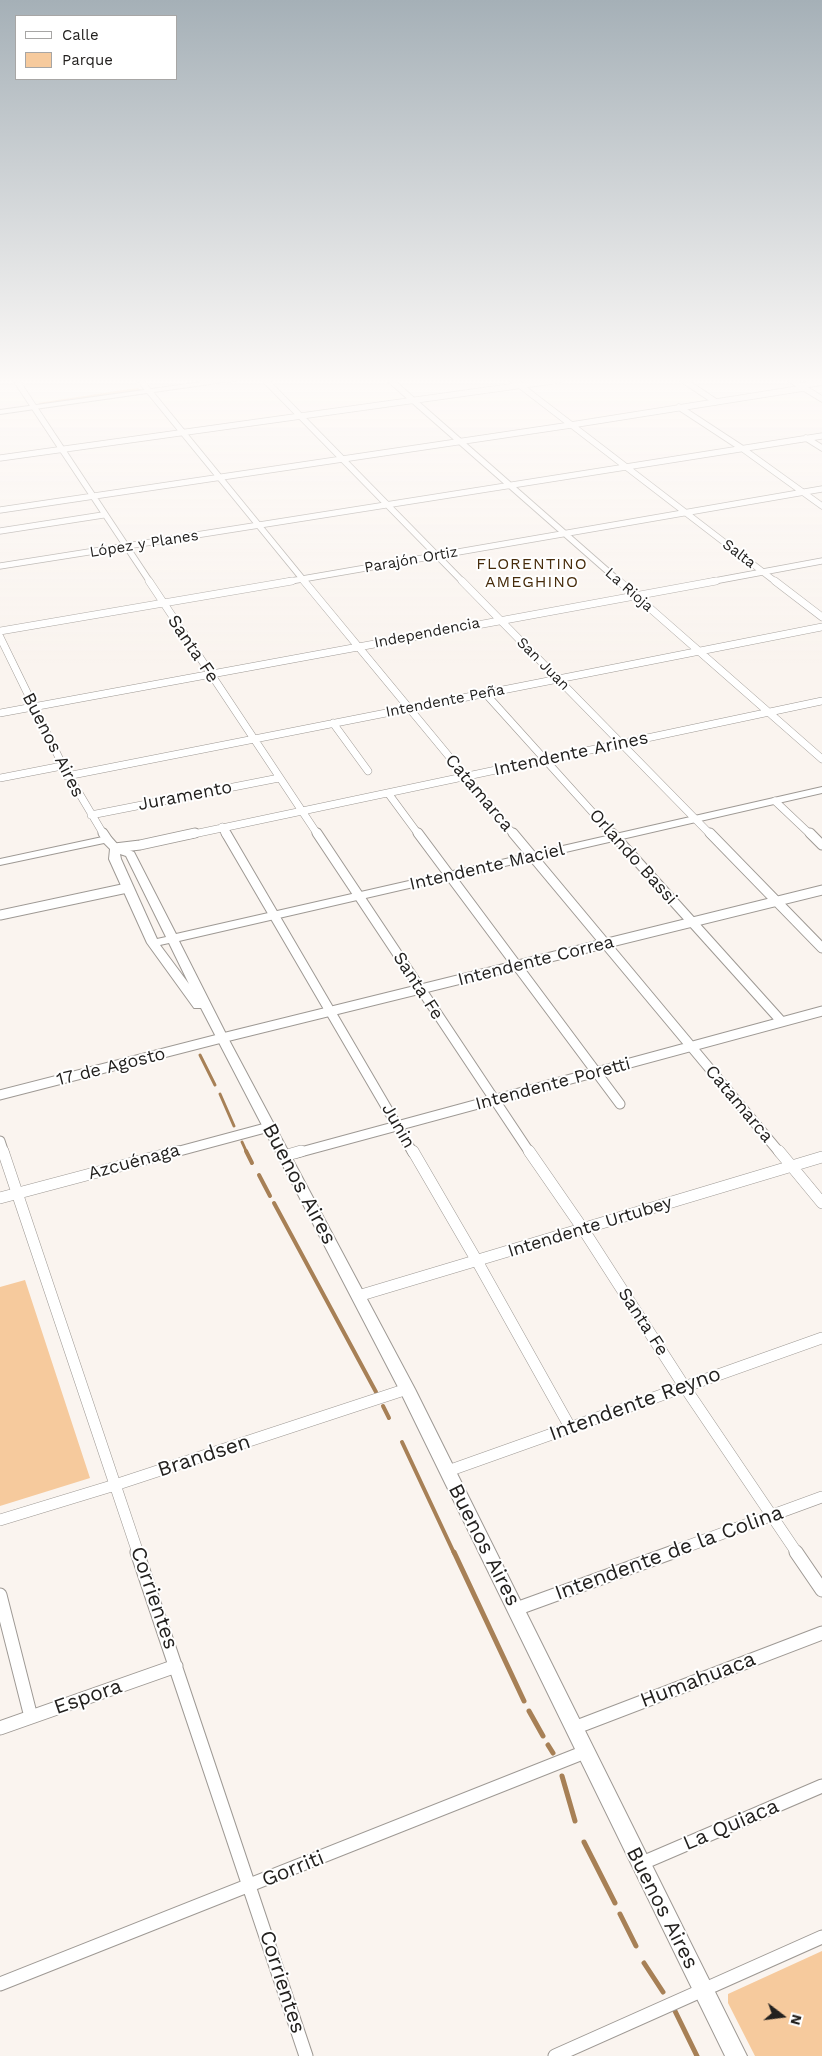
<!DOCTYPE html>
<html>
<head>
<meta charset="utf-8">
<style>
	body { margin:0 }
	#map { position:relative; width:822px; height:2056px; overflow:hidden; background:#faf4ef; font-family:"Work Sans",sans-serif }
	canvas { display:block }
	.legend { position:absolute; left:15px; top:15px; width:162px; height:65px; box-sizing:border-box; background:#fff; border:1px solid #a7a6a5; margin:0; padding:6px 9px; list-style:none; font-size:15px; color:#23211f }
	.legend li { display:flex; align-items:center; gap:10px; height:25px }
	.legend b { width:25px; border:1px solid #a7a6a5 }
	.north { position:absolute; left:757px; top:1991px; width:50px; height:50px; -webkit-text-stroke:4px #fff; paint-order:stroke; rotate:105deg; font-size:14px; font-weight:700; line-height:20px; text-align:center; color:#23211f }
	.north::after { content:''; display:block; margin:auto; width:18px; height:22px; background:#23211f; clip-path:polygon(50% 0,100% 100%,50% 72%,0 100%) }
</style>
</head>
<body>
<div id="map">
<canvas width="822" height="2056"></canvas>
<ul class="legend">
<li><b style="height:6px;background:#fff"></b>Calle</li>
<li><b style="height:14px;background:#f6ca9d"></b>Parque</li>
</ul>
<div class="north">N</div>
</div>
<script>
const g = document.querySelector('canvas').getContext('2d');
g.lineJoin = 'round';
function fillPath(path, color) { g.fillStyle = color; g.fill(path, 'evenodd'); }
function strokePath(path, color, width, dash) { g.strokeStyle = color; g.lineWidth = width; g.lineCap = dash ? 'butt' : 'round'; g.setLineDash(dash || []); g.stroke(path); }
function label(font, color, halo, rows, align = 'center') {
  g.font = font + ' "Work Sans",sans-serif'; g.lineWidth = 4; g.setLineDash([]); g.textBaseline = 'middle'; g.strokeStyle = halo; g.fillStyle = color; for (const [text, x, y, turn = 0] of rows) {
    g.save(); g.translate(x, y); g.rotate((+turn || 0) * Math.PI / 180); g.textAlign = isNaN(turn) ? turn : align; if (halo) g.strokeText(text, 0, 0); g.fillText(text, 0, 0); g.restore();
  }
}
fillPath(new Path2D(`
	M137,388L142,390L42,405L38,403Z
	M25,1280L90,1478L0,1506V1287Z
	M822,1951V2056H755L728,2003V1994Z`), '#f6ca9d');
strokePath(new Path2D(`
	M200,1055L215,1085
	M220,1094L234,1126
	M242,1142L247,1153`), '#a78056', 3);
strokePath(new Path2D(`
	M246,1151L252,1163
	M259,1175L270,1196
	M274,1203L376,1392
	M383,1406L389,1418
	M402,1442L454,1553`), '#a78056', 4);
strokePath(new Path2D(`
	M454,1552L524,1701
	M529,1711L543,1736
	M548,1745L553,1753
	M562,1776L575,1821
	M584,1842L615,1903
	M620,1914L636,1946
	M644,1963L663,1992
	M674,2009L697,2056`), '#a78056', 5);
const minorFar4 = new Path2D(`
	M16,380L150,582
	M140,380L305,582
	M265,380L463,582
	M390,380L620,582
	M513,380L776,582
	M683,380L716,402
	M791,380L822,399
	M800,386L822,382
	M679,407L743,449L822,506
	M806,438L822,448
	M0,458L559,380
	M0,510L571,425L804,388
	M0,531L103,515
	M0,566L822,436
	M285,582L822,489
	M709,582L822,561`);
const minorFar3 = new Path2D(`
	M149,581L318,835
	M304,581L514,835
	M462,581L711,835
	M619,581L822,759
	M775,581L822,617
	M0,631L292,581
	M0,637L63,766L104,835
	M485,693L613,835
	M0,713L716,581
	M333,723L368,771
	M67,776L822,627
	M0,778L62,766
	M388,793L419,835
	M775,801L811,835
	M91,815L279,778
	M222,827L226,835
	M189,835L822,701`);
const minorFar2 = new Path2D(`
	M103,833L107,839
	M226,833L413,1153
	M317,833L530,1153
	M418,833L620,1104
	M513,833L780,1153
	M612,833L782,1022
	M710,833L822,948
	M810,833L822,845
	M115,848L140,845L195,833
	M0,915L127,888
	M0,1095L222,1038L822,890
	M0,1141L4,1153
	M172,1153L269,1127
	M297,1153L822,1011`);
const minorFar1 = new Path2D(`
	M3,1151L138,1553
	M413,1151L477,1261L570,1427
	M529,1151L583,1229L684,1386L797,1553
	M779,1151L822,1203
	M284,1156L301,1151
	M0,1198L177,1151
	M358,1296L822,1157
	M448,1471L822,1338
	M0,1520L115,1485L407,1389
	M669,1553L822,1497`);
const minor = new Path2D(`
	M137,1552L306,2056
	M796,1552L822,1590
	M0,1595L31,1717
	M516,1609L673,1552
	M0,1728L176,1666
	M574,1728L822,1633
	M640,1864L822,1786
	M0,1984L585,1752
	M555,2056L822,1937`);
const secondary = new Path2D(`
	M822,787V793L179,941L228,1038L415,1389L747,2056H725L399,1389L201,1008H194L147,943L109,859L110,849L104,843L0,865V859L107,836L111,837L119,846L134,852L176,934ZM120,854L126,856L166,937L157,939L121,859ZM169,943L189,984L160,945Z`);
const primary = new Path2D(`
	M216,380H238L0,414V410Z`);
strokePath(minorFar4, '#9e9994', 7);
strokePath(minorFar3, '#9e9994', 8);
strokePath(minorFar2, '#9e9994', 11);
strokePath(minorFar1, '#9e9994', 12);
strokePath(minor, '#9e9994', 15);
strokePath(secondary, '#9e9994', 2);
strokePath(primary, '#9e9994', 2);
strokePath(minorFar4, '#fff', 5.5);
strokePath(minorFar3, '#fff', 7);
strokePath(minorFar2, '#fff', 9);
strokePath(minorFar1, '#fff', 11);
strokePath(minor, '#fff', 13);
fillPath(secondary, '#fff');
fillPath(primary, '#fff');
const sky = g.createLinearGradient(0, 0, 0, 668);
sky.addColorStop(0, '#a5b0b7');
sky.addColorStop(0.57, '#fdfaf8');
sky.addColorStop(1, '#fdfaf800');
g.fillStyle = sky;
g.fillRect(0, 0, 822, 668);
label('15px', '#23211f', '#fff', [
	["López y Planes",144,544,-9],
	["Salta",739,554,37],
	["Parajón Ortiz",411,560,-10],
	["La Rioja",629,590,41],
	["Independencia",427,633,-11],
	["San Juan",543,664,45],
	["Intendente Peña",445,701,-11]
]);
g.letterSpacing = '1px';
label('16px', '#472c0b', '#fff', [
	["FLORENTINO",532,564],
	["AMEGHINO",532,582]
]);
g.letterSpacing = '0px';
label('18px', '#23211f', '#fff', [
	["Santa Fe",193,649,56],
	["Buenos Aires",53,745,63],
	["Intendente Arines",571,754,-12],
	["Catamarca",479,793,50],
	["Juramento",185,796,-11],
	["Orlando Bassi",633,857,48],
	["Intendente Maciel",487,867,-13],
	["Intendente Correa",536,961,-14],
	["Santa Fe",418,986,57],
	["17 de Agosto",111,1067,-14],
	["Intendente Poretti",553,1084,-15],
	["Catamarca",739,1104,50],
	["Junin",398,1126,60],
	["Azcuénaga",134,1162,-15],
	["Intendente Urtubey",590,1227,-17],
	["Santa Fe",643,1322,57]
]);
label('21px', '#23211f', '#fff', [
	["Buenos Aires",299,1184,62],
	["Intendente Reyno",635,1404,-20],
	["Brandsen",204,1456,-18],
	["Buenos Aires",484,1545,63],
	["Intendente de la Colina",669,1553,-20],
	["Corrientes",154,1598,71],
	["Humahuaca",698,1680,-21],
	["Espora",88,1697,-19],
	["La Quiaca",731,1825,-23],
	["Gorriti",293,1869,-22],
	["Buenos Aires",662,1908,63],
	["Corrientes",282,1982,72]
]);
</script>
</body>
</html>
